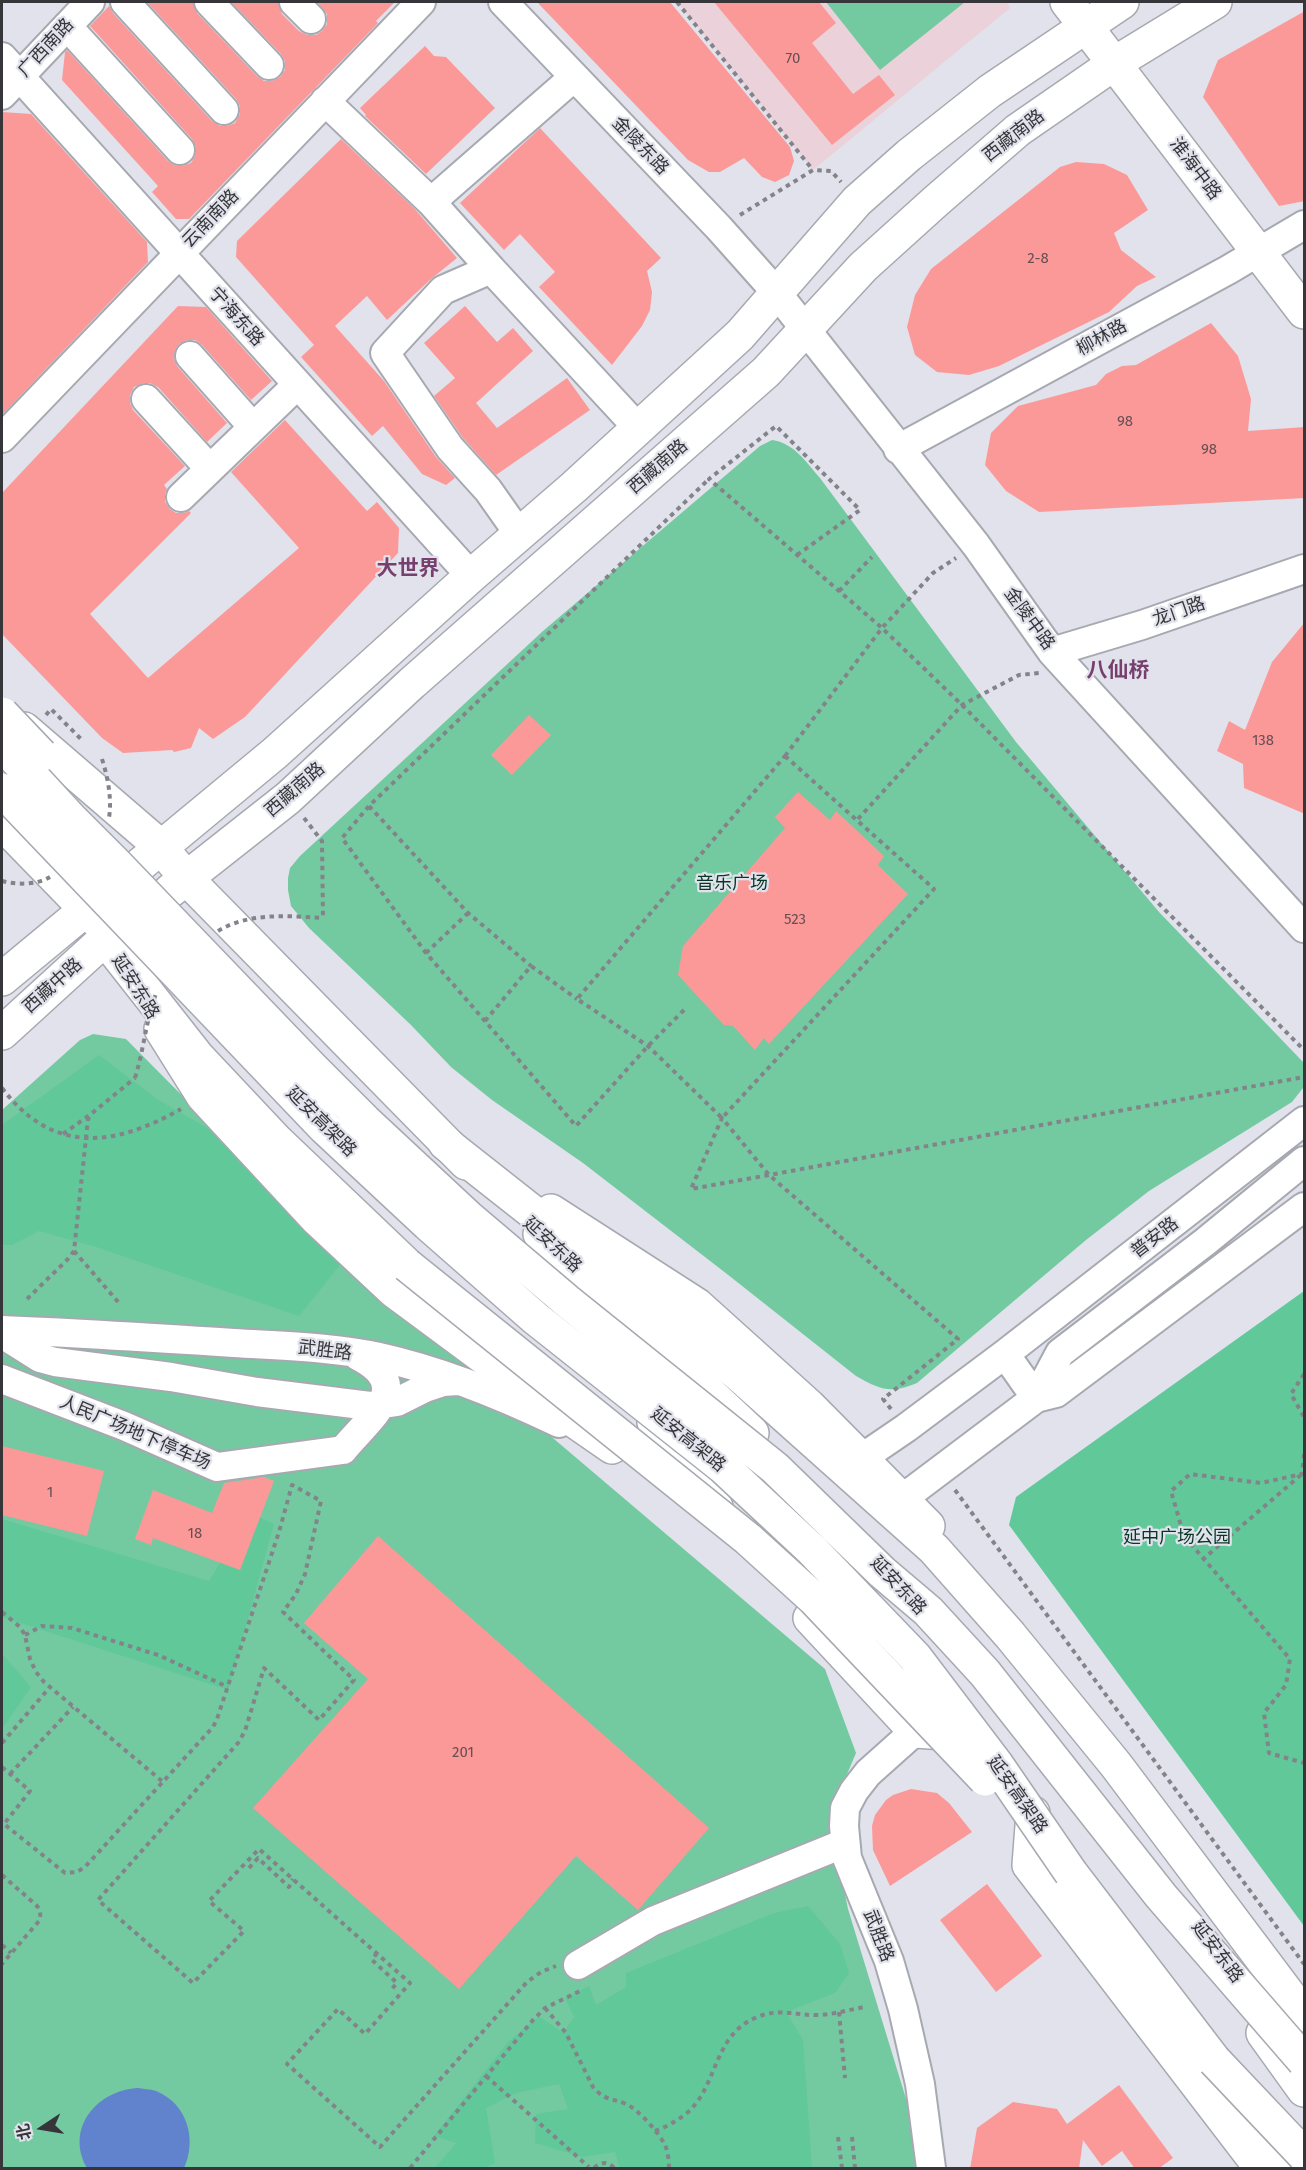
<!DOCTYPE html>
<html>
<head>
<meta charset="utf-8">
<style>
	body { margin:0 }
	#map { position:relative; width:1306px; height:2170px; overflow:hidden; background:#e1e2eb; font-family:"Fira Sans","Noto Sans SC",sans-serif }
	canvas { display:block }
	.frame { position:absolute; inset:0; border:3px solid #36363a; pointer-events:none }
	.north { position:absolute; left:12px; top:2098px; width:60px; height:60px; -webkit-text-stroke:4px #e1e2eb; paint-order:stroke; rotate:258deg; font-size:16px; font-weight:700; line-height:24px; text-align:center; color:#36363a }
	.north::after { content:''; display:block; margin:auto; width:21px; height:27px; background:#36363a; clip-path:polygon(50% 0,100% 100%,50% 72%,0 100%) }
</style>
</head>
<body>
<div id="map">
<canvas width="1306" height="2170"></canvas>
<div class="frame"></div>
<div class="north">北</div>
</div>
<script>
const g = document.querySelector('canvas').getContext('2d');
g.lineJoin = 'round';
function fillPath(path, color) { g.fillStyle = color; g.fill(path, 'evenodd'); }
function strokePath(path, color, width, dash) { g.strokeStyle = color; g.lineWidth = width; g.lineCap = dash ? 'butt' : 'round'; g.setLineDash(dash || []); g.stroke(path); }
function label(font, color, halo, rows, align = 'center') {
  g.font = font + ' "Fira Sans","Noto Sans SC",sans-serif'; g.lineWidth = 4.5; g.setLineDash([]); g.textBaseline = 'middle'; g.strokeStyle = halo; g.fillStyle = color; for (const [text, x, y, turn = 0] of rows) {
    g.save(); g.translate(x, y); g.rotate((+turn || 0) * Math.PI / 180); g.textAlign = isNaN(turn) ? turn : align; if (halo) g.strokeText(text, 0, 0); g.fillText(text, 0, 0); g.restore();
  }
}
fillPath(new Path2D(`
	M677,2H1007L1010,8L813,170Z`), '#ebd1da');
fillPath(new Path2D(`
	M826,2H965L880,70Z
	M772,440C794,443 806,462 820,478L1016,742L1159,912L1304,1063L1303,1088L1292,1102L1149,1191L1086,1240L917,1383C890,1394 881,1390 856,1376L727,1274L583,1163L492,1100L451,1067L411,1025L309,928L291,906L288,890V878L290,868L300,856L543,631L760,446Z
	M93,1034L126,1039L355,1270L825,1669L856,1753L829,1817L848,1909L918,2138L919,2168H2V1110L80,1040Z`), '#73caa1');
fillPath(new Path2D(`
	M99,1055L157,1099L212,1131L343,1261L299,1316L96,1247L39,1231L12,1245H2V1125Z
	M1304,1291V1926L1009,1525L1016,1497Z
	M251,1513L274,1524L228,1690L2,1617V1519L209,1581Z
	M2,1654L31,1687L2,1729Z
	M808,1906L840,1944L849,1973L835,1993L786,2012L803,2040L812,2168H620L615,2152L582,2157L535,2143L536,2114L568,2109L559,2084L516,2093L486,2108L495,2163L484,2168H435L456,2143L434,2136L508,2042L539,2016L563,2033L574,2017L565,1998L589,1986L596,2005L626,1987V1973L774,1913Z`), '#61c89a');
fillPath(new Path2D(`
	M137,2088C143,2089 150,2089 156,2091C188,2104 197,2140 184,2168H87C65,2129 96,2091 137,2088Z`), '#6182cc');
fillPath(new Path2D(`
	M147,2H193L197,13L257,76L264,81H272L280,77L285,70V61L281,54L231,2H278L282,14L299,31L307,35H316L322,31L327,24V14L317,2H395L376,21L378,23L189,219H176L152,192L158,186L62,80L65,52L67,50L168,161L174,165L183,166L191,163L195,156L196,147L192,139L90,26L109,6L113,13L212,121L220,126H227L235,123L240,114V106L236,99Z
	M537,2H670L790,147L794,161L789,175L775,182L762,177L744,158L720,172H709L688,160Z
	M714,2H819L836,23L812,43L853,94L879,75L895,95L832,145Z
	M1305,11V201L1279,206L1203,97L1218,60Z
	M425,46L434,56L446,57L495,108L426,174L365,116L366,115L360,108Z
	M2,112L31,114L147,242L148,262L2,415Z
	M540,128L661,258L647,271L652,292L650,310L642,326L612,365L539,287L555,272L520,234L504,250L460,203Z
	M341,139L414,208L457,258L431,279L387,320L367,296L335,326L384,381L436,457L455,478L446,485L422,474L383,426L372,436L301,357L314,345L236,257L237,241Z
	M1076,162L1104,164L1127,175L1148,210L1114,233L1121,250L1156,277L1137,286L1109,312L999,366L969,375L937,372L915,355L907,327L915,295L931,269L1060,167Z
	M178,306L206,307L272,381L251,400L202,345L195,340H187L179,344L175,350L174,359L177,366L227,423L207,442L158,387L150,383H143L134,387L130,395V403L133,410L185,466L164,485L167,489L165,493V502L170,509L176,513H184L189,511L191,513L90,614L148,678L299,548L231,472L285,420L367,511L377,502L399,528L398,553L245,717L213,739L199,728L191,748L174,752L172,750L123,753L102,738L2,634V493Z
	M465,306L497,342L513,328L533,351L476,403L497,428L567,378L590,410L496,475L463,438L434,396L455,378L424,343Z
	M1211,323L1238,356L1251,399L1248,431L1305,427V498L1039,512L1006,491L985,465L991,433L1018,406L1096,385L1106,374L1122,366L1136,365Z
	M1305,622V814L1244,788L1243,764L1217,751L1229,721L1245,730L1272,662Z
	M529,715L551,735L512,775L491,755Z
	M798,792L830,820L836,811L884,856L878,865L908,894L769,1044L764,1038L755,1050L733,1026L724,1025L678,975L683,946L785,828L775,817Z
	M2,1446L104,1471L87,1536L2,1515Z
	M264,1477L274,1481L240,1570L153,1538L151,1545L135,1539L153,1490L212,1513L224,1483Z
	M378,1536L709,1828L638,1910L576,1856L459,1989L253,1808L368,1679L304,1623Z
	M911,1789L937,1793L949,1803L972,1832L890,1886L873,1850L872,1826L875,1815L886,1800L893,1795Z
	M987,1884L1042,1956L996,1992L940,1920Z
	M1119,2085L1173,2158L1158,2169H1135L1122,2151L1102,2166L1083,2140L1079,2169H970L977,2128L1013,2102L1057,2109L1067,2124Z`), '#fb9999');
const minor = new Path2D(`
	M125,2L224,110
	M209,2L269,65
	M294,2L311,19
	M503,2L719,228L776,292L976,545L1052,652L1304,928
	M67,26L180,150
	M2,57L471,576
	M2,95L90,2
	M325,101L431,202
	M491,269L431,202L574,77
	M190,356L253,427
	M146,399L210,469
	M2,438L421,2
	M898,449L1228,270L1304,225
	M181,497L297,385
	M519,534L488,490L450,448L385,353L443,290L491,269L638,428
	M1052,652L1142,625L1304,569
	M2,1330C79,1333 157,1338 234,1343C282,1346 332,1347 379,1357C442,1371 501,1395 559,1423
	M2,1334L40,1358L55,1362L171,1377L257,1392L370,1406L397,1402L425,1388L443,1382L458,1381
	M1005,1354L1036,1398
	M2,1379L124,1426L217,1467L343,1450C371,1416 416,1386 358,1356
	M1036,1398L1060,1353L1205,1242L1304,1161
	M862,1458L906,1428L1005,1354L1304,1121
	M902,1499L1036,1398L1056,1393L1304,1207
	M915,1731L868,1773L854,1791L845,1808L844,1826L847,1858L889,1961L903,2009L920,2084L931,2168
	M578,1965L653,1921L845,1843`);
const major = new Path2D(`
	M1067,2L1304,312
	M24,729L160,846L186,878L466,1163
	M2,823L111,935L133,953
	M170,891L288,798L412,683L766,372L863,267L936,201L1018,130L1115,63L1215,2
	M2,979L275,753L471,576L574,487L740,335L857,201L909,155L990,91L1122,2
	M161,1029L203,1096L317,1219L394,1291L502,1371L612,1447
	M2,1033L105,939L129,922
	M551,1211L697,1305L809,1406L928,1526
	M540,1234L752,1433
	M654,1422L716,1507
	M810,1618L915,1731L960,1734
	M1033,1813L1029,1865L1261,2168`);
const highway = new Path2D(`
	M105,939L197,1056L277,1141L407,1265
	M445,1143L738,1374L934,1549L1010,1635L1116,1765L1304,2015
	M1071,1873L1214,2060L1285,2168
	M1263,2033L1304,2090`);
strokePath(minor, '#a7a9b1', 32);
strokePath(major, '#a7a9b1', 36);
strokePath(highway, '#a7a9b1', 36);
strokePath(new Path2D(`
	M677,2L813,170
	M740,215L813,170L831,171L841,182
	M797,555L860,510L776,426L709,479L882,628L962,705L1304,1050
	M839,591L872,557
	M46,715L51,709L81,739
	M785,756L934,889L722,1118L648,1046L577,999Z
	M785,756L882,628L933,573L956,558
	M369,806L468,913L531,966
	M304,818L322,841L323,918
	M858,819L962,705L1019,675L1039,673
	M426,953L468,913
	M684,1010L648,1046L576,1126L426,953L342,838L369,806L709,479
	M485,1021L531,966L577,999
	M2,1088C53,1155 114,1147 181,1109
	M63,1134L91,1114L135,1078
	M74,1251L119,1303
	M27,1299L67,1260L74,1251L88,1119L91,1114
	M1304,1374L1291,1394L1304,1417
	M891,1409L883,1399L958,1339L769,1175L722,1118L691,1189L769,1175L1304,1077
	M1304,1454L1302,1474L1261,1483L1190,1474L1171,1491L1184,1536L1290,1659L1286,1685L1264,1713L1269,1753L1304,1763
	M955,1490L1304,1964
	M1202,1560L1302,1474
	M2,1612L20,1627L25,1635L30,1659L36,1672L44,1682L163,1782
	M25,1635L42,1626L72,1628L158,1655L228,1687
	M2,1743L50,1687
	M2,1767L30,1791L4,1824L65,1873L77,1872L85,1867L213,1727L217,1719L279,1532L292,1485L321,1501L305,1574L296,1594L283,1612L354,1680L319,1720L264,1668L245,1731L238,1743L98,1900L193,1983L244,1931L209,1901L259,1849L410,1983L365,2034L338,2009L287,2064L380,2147L527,1982L541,1972L556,1966
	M10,1774L73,1707
	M249,1868L258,1858L289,1887L293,1879
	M2,1875L36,1905C41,1910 41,1914 39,1921L2,1964
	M2,1945L11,1953
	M377,1953L372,1960L397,1983L390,1991
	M545,2008L566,2033L593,2087C605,2101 612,2098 626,2104C638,2109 659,2133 665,2145C668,2152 669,2161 669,2168
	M839,2012L845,2078
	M486,2076L589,2167
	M655,2131C666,2127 677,2121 687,2113C718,2086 713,2036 755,2018C780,2007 795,2016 819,2015C834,2014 849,2010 864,2007
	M838,2137L842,2168
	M852,2137L855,2168
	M410,2168L533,2020L545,2008L580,1991
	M594,2168C601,2162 608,2161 614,2168`), '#83848a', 4, [4.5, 4.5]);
strokePath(minor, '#fff', 28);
strokePath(major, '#fff', 33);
strokePath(highway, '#fff', 33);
const highwayBridge = new Path2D(`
	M2,714L41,755
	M2,744L71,819L116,864L312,1068L365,1121L468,1217L567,1301L775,1468L882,1572L928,1611L985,1673L1161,1896L1304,2061
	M2,790L325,1128L428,1224L535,1318L723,1467L812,1550L915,1657L997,1765L1071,1873
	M407,1265L748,1539L814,1599L985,1779
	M1214,2060L1304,2155`);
strokePath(highwayBridge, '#a7a9b1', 36, []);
strokePath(new Path2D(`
	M102,759C108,778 112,799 109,818
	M2,881C17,885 36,885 50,877
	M218,931C249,912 289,916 323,918
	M135,1078C144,1049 146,1019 157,991`), '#83848a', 4, [4.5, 4.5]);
strokePath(highwayBridge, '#fff', 33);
label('15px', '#674f52', null, [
	["70",793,59],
	["2-8",1038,259],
	["98",1125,422],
	["98",1209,450],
	["138",1263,741],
	["523",795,920],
	["1",50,1493],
	["18",195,1534],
	["201",463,1753]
]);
label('18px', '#36363a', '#e1e2eb', [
	["广西南路",46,48,-47],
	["西藏南路",1014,136,-38],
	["金陵东路",640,146,46],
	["淮海中路",1195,169,53],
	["云南南路",211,219,-46],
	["宁海东路",236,317,48],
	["柳林路",1102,338,-29],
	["西藏南路",658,467,-41],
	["龙门路",1179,612,-19],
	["金陵中路",1029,619,54],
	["西藏南路",295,790,-41],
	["西藏中路",53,986,-42],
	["延安东路",135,987,58],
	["延安高架路",321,1122,45],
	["普安路",1155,1238,-38],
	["延安东路",552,1245,43],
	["武胜路",325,1351,7],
	["人民广场地下停车场",135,1433,23],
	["延安高架路",688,1440,39],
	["延安东路",898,1586,47],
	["延安高架路",1017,1795,55],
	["武胜路",878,1936,69],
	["延安东路",1217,1952,53]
]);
label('18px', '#083725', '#e1e2eb', [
	["音乐广场",732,884],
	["延中广场公园",1177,1538]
]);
label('bold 21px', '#763f6e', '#e1e2eb', [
	["大世界",408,569],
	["八仙桥",1118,671]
]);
</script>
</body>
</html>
